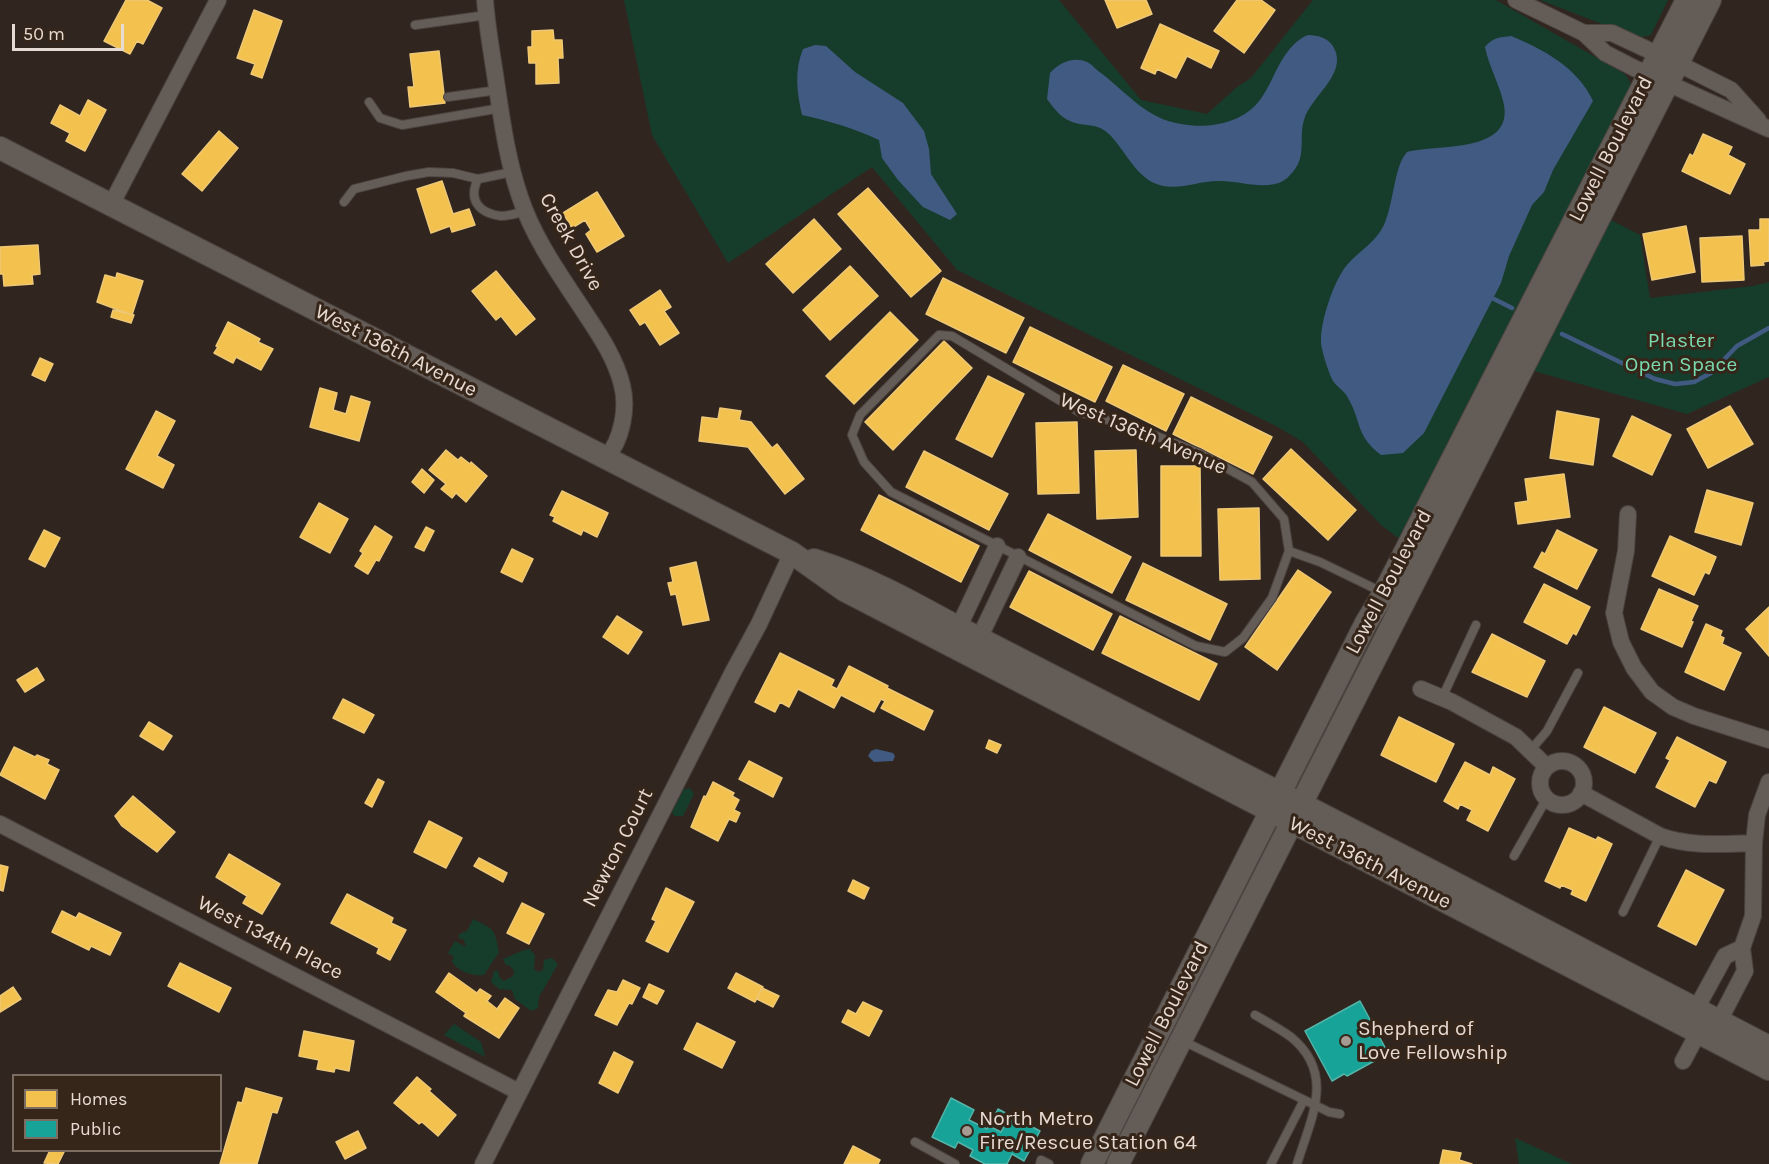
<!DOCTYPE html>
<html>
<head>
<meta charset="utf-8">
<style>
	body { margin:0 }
	#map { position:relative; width:1769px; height:1164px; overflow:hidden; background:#30261f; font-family:Karla,sans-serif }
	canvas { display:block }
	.legend { position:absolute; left:12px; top:1074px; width:210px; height:78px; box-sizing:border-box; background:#362519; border:2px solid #7c6d63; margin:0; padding:8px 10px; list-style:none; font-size:18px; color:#e6dad2 }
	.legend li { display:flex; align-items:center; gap:12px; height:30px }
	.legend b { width:30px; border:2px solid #7c6d63 }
	.scale { position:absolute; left:12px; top:24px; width:112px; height:27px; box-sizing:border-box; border:3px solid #e6dad2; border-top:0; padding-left:8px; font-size:18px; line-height:21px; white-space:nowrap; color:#e6dad2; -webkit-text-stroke:4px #362519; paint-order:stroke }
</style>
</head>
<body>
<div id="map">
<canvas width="1769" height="1164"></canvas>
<ul class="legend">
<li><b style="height:16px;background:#f2c14e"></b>Homes</li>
<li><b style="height:16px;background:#17a398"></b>Public</li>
</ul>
<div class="scale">50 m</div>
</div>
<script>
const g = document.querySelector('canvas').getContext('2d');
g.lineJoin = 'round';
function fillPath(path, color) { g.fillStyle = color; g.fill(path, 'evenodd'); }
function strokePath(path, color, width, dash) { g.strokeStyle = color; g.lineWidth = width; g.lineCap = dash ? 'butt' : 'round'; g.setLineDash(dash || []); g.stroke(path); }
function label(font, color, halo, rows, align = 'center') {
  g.font = font + ' Karla,sans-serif'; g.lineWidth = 6; g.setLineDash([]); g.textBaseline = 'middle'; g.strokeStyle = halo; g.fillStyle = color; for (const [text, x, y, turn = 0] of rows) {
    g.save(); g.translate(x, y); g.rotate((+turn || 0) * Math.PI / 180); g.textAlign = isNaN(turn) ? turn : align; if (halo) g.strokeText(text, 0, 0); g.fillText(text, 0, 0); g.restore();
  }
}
fillPath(new Path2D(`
	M624,0H1059L1141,100L1207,114L1237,87L1251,78L1313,0H1496L1625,74L1632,85L1402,541L1381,525L1303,442L1276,426L957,270L872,167L728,263L652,135Z
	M1540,0H1668L1651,35L1638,38Z
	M1611,220L1640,235L1650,298L1753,286L1769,282V377L1687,414L1530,370L1605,225Z
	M690,788L694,794L683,816H674L672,812L684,789Z
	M473,919C495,930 494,928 499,952L484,975C473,976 457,972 452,961L454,957L448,953L455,941L466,947L464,940L459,938V934L467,931Z
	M530,949L535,955L534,969L538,972L543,970L544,960L552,958L558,964L539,997L538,1008L531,1011L515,999L512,990L499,989L491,982L494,971L497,970L500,978L504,981L513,976L514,971L510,966L505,964L503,959L524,950Z
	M454,1024L481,1042L485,1057L444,1035Z
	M1515,1138L1572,1164H1519Z`), '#163d2c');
fillPath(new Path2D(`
	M1308,35C1318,35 1329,38 1334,48C1348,74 1310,97 1304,120C1298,140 1308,158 1290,175C1286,180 1280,183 1275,184C1257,188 1238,181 1220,181C1198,180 1176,193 1154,183C1135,174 1125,151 1111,136C1097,121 1085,128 1070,121C1060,117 1053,107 1047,99L1050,73C1059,63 1073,56 1087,62C1092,64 1096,70 1101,73C1127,93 1147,119 1181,124C1208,129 1242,124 1260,100C1269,88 1274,73 1282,60C1288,50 1297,39 1308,35Z
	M1511,36C1543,49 1578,68 1593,101L1553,170L1544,192L1532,205L1509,256L1501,283L1424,433L1403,453L1381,455C1355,435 1362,422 1348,398C1345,391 1337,387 1333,381C1329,374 1321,349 1321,342C1320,322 1334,280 1347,265C1359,251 1376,242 1384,225C1394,203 1394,166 1407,152C1435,144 1513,154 1504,105C1500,85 1489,67 1485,47C1492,38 1500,37 1511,36Z
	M815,45L826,46L855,72L903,103L924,131L929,149L931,174L957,214L950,220L923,207L898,180L882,158L879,140C854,128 829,121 802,115C797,93 794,71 803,49Z
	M876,749L893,753L895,756L893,761L874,762L868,756L871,751Z`), '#415a82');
const homes = new Path2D(`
	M126,0H147L162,8L143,44L137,41L130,54L104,41Z
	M1105,0H1146L1152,14L1117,28Z
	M1237,0H1261L1275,10L1244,53L1214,31Z
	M254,10L282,21L262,78L251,74L255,64L237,58Z
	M1160,24L1219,51L1211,68L1187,56L1176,78L1157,69L1155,74L1141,68Z
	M553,30L554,40H562L563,58H558L559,83L536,84V63H529L528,47H532V31Z
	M439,51L445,103L410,107L408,87H414L410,54Z
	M88,100L106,110L85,151L66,141L70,133L51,123L60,105L80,116Z
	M219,131L238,148L202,191L182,174Z
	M1703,134L1732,147L1728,155L1745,164L1730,194L1682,171L1690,154L1693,156Z
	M442,181L453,214L469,209L475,225L452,232L450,226L431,233L417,189Z
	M868,188L941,271L911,297L838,214Z
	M597,192L624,236L597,252L586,234L591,230L585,220L572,228L563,213Z
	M814,219L841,249L793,293L766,264Z
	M1760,219H1769V261L1763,262L1764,265L1751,266L1749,230H1760Z
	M1686,226L1695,272L1652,280L1643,234Z
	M1742,236L1744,280L1702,282L1700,238Z
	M38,245L40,274L32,275L33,284L4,286L3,274H0V247Z
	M850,266L878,296L830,340L803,310Z
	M496,271L535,319L516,335L501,316L496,320L472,291Z
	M117,273L143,281L132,315L97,302L105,275L116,278Z
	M943,278L1024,318L1006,353L926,314Z
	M660,290L671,307L664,311L679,333L660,345L645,322L640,325L630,310Z
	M113,310L134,315L131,323L111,317Z
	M890,312L918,340L854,404L826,376Z
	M228,322L260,339L258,342L273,349L261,370L236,357L233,363L214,353L218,347L216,346Z
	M1030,327L1112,367L1095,402L1013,362Z
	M944,341L972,368L893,450L865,422Z
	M40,358L53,364L45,381L32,375Z
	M1123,365L1184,394L1166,431L1106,401Z
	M988,376L1024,394L992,457L956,439Z
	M320,388L337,393L333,410L346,414L351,396L370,402L359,441L310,427Z
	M1191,397L1272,437L1253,474L1173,434Z
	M1730,406L1753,444L1708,468L1687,429Z
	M720,408L741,411L739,420L751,422L772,448L777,444L804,479L785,494L748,447L699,441L702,417L718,419Z
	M156,411L175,421L157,456L174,465L163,488L126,469Z
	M1557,411L1599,419L1593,465L1550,458Z
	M1632,416L1671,435L1652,475L1613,456Z
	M1077,422L1079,493L1038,494L1036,423Z
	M1291,449L1356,510L1328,540L1263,479Z
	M446,450L458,460L461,457L470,464L471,462L487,476L466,502L456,493L452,498L441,489L446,484L429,470Z
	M1136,450L1138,517L1097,519L1095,451Z
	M924,451L1008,494L989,530L906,487Z
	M1161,466H1200L1201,556H1161Z
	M422,469L434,480L424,493L412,482Z
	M1564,474L1570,517L1518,524L1515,503L1528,501L1525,479Z
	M1707,490L1753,503L1741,545L1695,532Z
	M562,491L608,513L597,537L583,530L581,535L553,521L555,517L550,515Z
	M879,495L979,546L961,582L861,530Z
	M319,503L348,519L330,553L300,537Z
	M1259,508L1260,579L1220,580L1218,509Z
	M1048,514L1131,557L1112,593L1029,550Z
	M375,526L392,537L379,561L376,560L368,574L355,566L363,553L360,551Z
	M426,527L434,531L424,551L415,547Z
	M44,530L60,538L45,567L29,559Z
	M1557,530L1597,550L1577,589L1534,567L1542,552L1545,554Z
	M1670,536L1716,557L1709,574L1705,572L1694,595L1652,576Z
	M512,549L533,559L522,582L501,572Z
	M696,562L709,620L683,625L676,594L671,595L668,583L673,582L670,568Z
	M1143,563L1227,604L1210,640L1126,600Z
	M1298,570L1331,592L1277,670L1245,647Z
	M1029,571L1112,614L1093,650L1010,607Z
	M1544,584L1590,607L1576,635L1573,633L1567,644L1524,622Z
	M1659,589L1698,606L1691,621L1693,622L1682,647L1641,629Z
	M1769,607V656L1746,629Z
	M617,616L642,632L628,654L603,637Z
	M1120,616L1217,664L1199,700L1102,653Z
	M1706,624L1722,631L1720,636L1724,638L1722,644L1741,653L1724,690L1685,672Z
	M1492,634L1545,661L1527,697L1472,672Z
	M780,653L834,680L831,686L837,689L849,666L888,686L887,688L933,711L924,730L881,708L885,701L881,699L874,712L841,695L834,708L798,689L789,707L780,702L775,712L755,702Z
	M37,668L44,680L25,692L17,680Z
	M343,699L374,715L364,733L333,718Z
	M1604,707L1656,733L1635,773L1584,747Z
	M1399,717L1454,744L1436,782L1381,755Z
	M149,722L172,736L163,750L140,736Z
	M1677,737L1726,762L1716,783L1709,780L1695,807L1656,787L1670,760L1666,758Z
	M989,740L1001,745L997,753L986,748Z
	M14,747L35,757L37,755L49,760L47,764L59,770L45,799L0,775Z
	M749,761L782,778L773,797L739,779Z
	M1465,762L1490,775L1493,767L1515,779L1488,831L1467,820L1472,810L1460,804L1458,809L1444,801Z
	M378,779L384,782L372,807L365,803Z
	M713,782L734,793L732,796L739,800L734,810L740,813L736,822L729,819L718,841L691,827L704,796L706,797Z
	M133,796L175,832L157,852L122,826L115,816Z
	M429,821L462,838L446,868L414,852Z
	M1569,828L1596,840L1598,837L1612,844L1586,901L1571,894L1573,890L1561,885L1560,888L1545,881Z
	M229,854L280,884L262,914L243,903L247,896L216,877Z
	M479,858L507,873L503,882L474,866Z
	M0,865L8,867L3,891L0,890Z
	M1686,870L1724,890L1696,945L1658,926Z
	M853,880L869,888L864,899L848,891Z
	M666,888L694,902L668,952L646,941L656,921L652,919Z
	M347,894L393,918L391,923L406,930L390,960L377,953L379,948L331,923Z
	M522,903L544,914L529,944L507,933Z
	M62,911L76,918L79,913L121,933L110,955L91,946L89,950L52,932Z
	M180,963L231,988L219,1012L168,986Z
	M449,973L477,993L480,989L491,996L487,1001L497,1009L505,998L519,1008L499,1038L464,1016L466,1013L436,992Z
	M736,973L763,987L755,1002L728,988Z
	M623,980L640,988L632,1004L629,1003L617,1025L595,1015L608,990L617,992Z
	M649,984L664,991L657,1004L643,997Z
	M13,987L21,999L0,1012V996Z
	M762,988L779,996L773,1007L757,999Z
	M863,1002L882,1011L869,1036L842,1022L848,1010L856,1014Z
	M697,1023L735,1042L722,1068L684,1049Z
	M304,1031L354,1041L349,1071L335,1068L334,1072L317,1069L319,1060L299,1056Z
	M614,1052L633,1062L618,1093L599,1083Z
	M417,1077L431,1089L429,1091L456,1115L438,1136L422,1122L419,1124L394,1103Z
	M246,1088L282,1098L277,1113L272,1112L257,1164H220L238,1102L242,1103Z
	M358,1131L366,1148L345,1159L336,1142Z
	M853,1146L880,1160L878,1164H844Z
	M50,1150H65L58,1164L44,1163Z
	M1443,1150L1461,1153L1459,1160L1472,1164H1440Z`);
fillPath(homes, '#f2c14e');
strokePath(homes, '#eec876', 1.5);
const public = new Path2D(`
	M1360,1001L1387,1051L1378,1056V1059L1347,1076L1344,1074L1332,1081L1305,1031Z
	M951,1098L974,1110L969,1120L987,1129L989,1126L1001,1132L1004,1127L992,1121L998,1109L1040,1131L1024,1161L1012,1154L1007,1164H985L970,1156L973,1150L958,1142L955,1148L932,1137Z`);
fillPath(public, '#17a398');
strokePath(public, '#55b4a9', 1.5);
strokePath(new Path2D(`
	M1494,299L1512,308
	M1562,334L1655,379L1675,384L1694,382L1711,373L1737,346L1769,328`), '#415a82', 4.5);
const lane = new Path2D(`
	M415,25L487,15
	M448,97L498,90
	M369,102L380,118L402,125L501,108
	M478,179C468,199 478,213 501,216C509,216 518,213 525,211
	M344,202L354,189L406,176L429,172L453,173L478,179L512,172
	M939,335L952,336L1079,412L1136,428L1199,453L1252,482L1284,519L1289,551L1272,598L1243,638L1225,652L1196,646L891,492L864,462L852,435L860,415Z
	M1289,551L1320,562L1384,593
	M1442,698L1476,625
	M1530,751L1547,731L1578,673
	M1514,856L1547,798
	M1623,912L1660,836
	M1255,1015C1267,1022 1280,1029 1291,1037C1336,1074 1311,1118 1297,1164
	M1181,1040L1329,1112L1340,1114
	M915,1142L955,1164
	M1040,1164L1041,1160L1049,1164
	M1271,1164L1304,1100`);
const street = new Path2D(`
	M485,0C487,27 492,54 496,81C502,121 507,159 520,197C534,240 563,279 587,316C601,337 616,360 622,385C628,408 622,440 606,458
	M1516,0L1584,33L1605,53L1634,68L1769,129
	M1584,33H1612L1691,70L1731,90L1758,120
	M111,205L218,0
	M1628,514L1626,551L1614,613L1621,642L1634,668L1652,692L1673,707L1694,716L1769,740
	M954,637L997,546
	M975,647L1018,557
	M1421,689L1452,702L1516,737L1547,767
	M1540 783a22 22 0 1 1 44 0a22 22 0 1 1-44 0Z
	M1581,793L1660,836C1690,847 1722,844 1754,843
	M0,824L519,1092
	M1697,1019L1696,1009L1725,956L1742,948
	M1709,1027L1719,1021L1745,971L1742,948L1753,916L1754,843L1757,815L1769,782
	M1683,1061L1698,1033
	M483,1164L733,672L759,624L792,553`);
const secondary = new Path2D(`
	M0,148L792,553L844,590L1769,1069
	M814,560C865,576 912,602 959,628L1416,863L1769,1047
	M1092,1164L1366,623L1384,593L1687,0
	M1118,1164L1710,0`);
strokePath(lane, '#4c433f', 10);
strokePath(street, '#4c433f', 18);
strokePath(secondary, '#4c433f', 24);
strokePath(lane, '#645c57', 8);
strokePath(street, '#645c57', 16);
strokePath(secondary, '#645c57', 22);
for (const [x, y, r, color] of [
	[1346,1041,6,"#a69b93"],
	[967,1131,6,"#a69b93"]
]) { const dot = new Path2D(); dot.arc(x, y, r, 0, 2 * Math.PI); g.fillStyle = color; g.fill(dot); strokePath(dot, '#362519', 2); }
label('21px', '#e6dad2', '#362519', [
	["Lowell Boulevard",1611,149,-63],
	["Creek Drive",571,242,61],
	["West 136th Avenue",396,351,27],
	["West 136th Avenue",1143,434,23],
	["Lowell Boulevard",1389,582,-62],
	["Newton Court",618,848,-63],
	["West 136th Avenue",1370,863,27],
	["West 134th Place",270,938,27],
	["Lowell Boulevard",1167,1014,-63]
]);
label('21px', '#79d9af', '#362519', [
	["Plaster",1681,341],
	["Open Space",1681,365]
]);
label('21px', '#e6dad2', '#362519', [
	["Shepherd of",1358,1029],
	["Love Fellowship",1358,1053],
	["North Metro",979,1119],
	["Fire/Rescue Station 64",979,1143]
], 'left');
</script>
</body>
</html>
